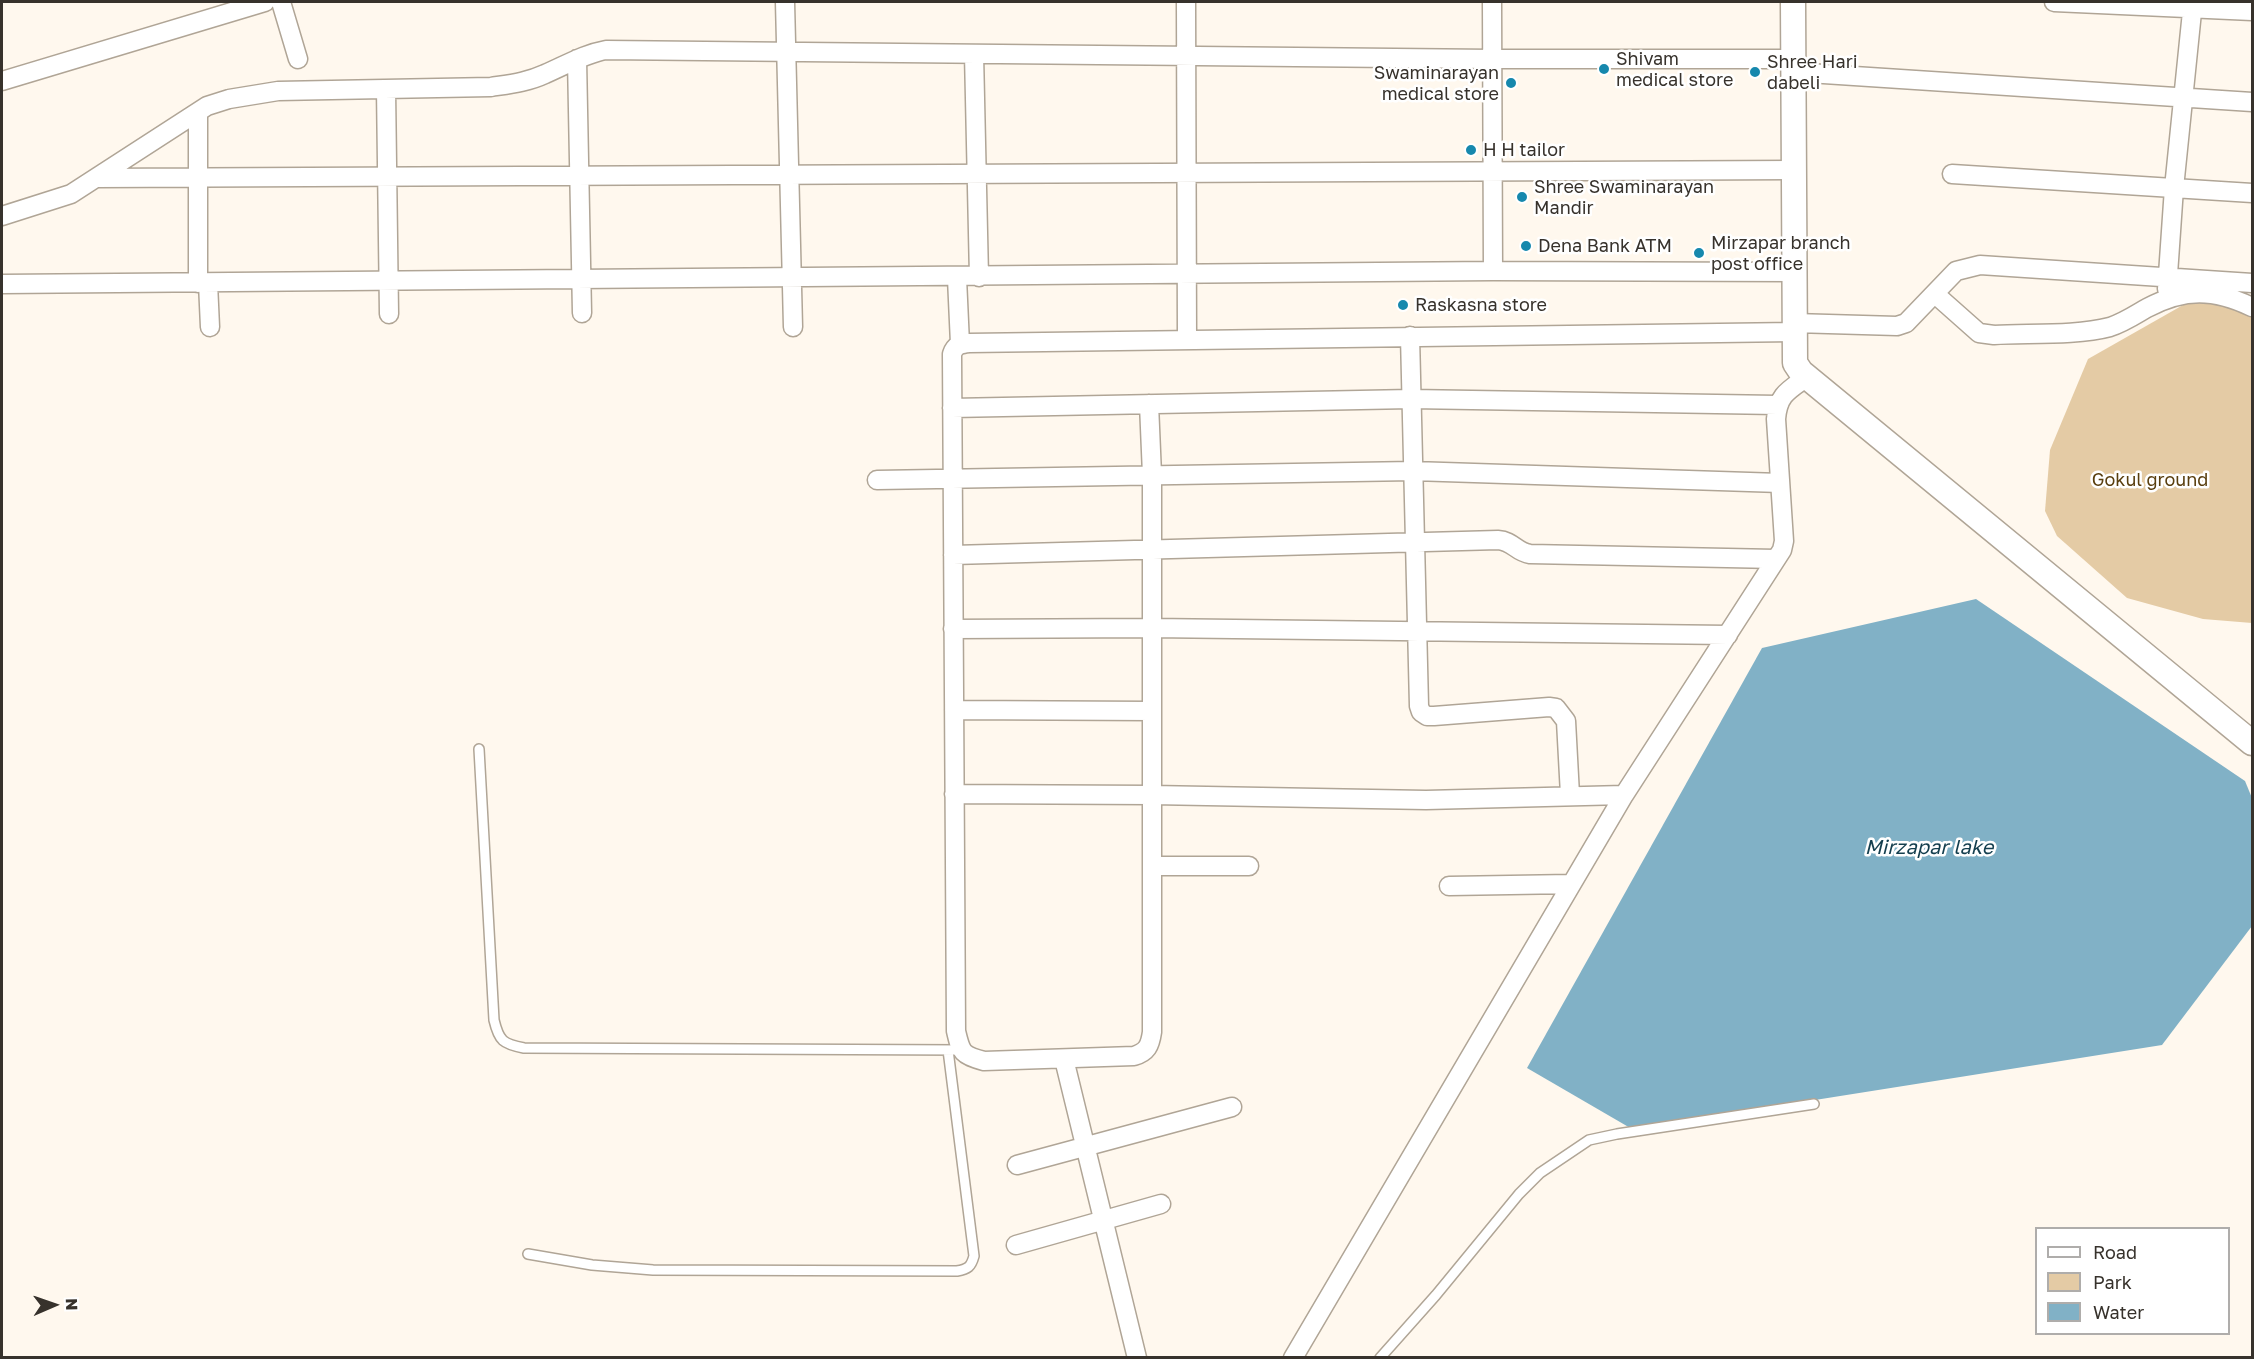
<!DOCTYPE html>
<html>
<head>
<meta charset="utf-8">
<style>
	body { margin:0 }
	#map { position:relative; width:2254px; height:1359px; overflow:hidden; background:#fff8ee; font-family:"Golos Text",sans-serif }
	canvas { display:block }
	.frame { position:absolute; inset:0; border:3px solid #37322c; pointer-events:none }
	.legend { position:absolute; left:2035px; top:1227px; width:195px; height:108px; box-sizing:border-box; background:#fff; border:2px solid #afadab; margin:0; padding:8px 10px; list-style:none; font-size:18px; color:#37322c }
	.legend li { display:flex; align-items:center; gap:12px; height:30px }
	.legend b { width:30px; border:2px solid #afadab }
	.north { position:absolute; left:24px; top:1275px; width:60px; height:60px; -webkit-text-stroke:4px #fff; paint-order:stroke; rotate:88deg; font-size:16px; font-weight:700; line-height:24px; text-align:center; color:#37322c }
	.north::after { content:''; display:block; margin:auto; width:21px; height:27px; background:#37322c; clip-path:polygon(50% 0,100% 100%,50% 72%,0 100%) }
</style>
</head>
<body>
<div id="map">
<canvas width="2254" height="1359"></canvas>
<div class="frame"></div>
<ul class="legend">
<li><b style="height:8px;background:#fff"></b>Road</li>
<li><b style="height:16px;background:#e4cba5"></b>Park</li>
<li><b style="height:16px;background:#81b1c6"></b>Water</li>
</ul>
<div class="north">N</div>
</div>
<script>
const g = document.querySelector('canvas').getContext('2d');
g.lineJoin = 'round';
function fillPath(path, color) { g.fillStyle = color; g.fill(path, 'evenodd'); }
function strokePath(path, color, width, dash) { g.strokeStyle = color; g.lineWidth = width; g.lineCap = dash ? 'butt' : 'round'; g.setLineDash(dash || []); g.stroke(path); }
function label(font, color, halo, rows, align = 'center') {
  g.font = font + ' "Golos Text",sans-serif'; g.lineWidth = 5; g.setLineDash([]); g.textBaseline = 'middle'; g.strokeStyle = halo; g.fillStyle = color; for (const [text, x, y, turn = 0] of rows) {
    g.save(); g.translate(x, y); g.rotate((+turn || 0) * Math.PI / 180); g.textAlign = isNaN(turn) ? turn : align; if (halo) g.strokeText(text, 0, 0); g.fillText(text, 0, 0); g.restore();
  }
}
fillPath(new Path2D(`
	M2206,292L2252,312V623L2203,619L2127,598L2057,536L2045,511L2050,450L2088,359Z`), '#e4cba5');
fillPath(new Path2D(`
	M1976,599L2245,781L2252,798V926L2162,1045L1632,1129L1527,1068L1762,648Z`), '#81b1c6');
const lane = new Path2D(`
	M479,749L494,1020C499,1041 503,1044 524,1048L961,1050
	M528,1254L592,1265L653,1270L957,1271C968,1269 971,1267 974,1256L948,1050
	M1380,1358L1436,1295L1519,1194L1540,1173L1589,1140L1617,1134L1814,1104`);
const street = new Path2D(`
	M281,2L298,59
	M785,2L793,327
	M1186,2L1187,340
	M1492,2L1493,271
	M2054,2L2252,11
	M974,54L979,277
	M577,59L582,313
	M1793,72L2252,102
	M2,81L265,2
	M386,89L389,314
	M198,112V283
	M1952,174L2252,193
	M97,178L1793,170
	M2,216L71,194L207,106L229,99L278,91L491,87C510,84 528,82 545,74C566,65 584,54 606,50L1493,59H1793
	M957,278L960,344
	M208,283L210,327
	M2,284L1493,271L1794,272
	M2167,289L2174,188L2193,2
	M1935,294L1979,333L1994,335C2029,333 2076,336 2110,327C2123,323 2135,315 2147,308C2185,288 2214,289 2252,307
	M1794,323L1897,326L1906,323L1956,271L1980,265L2252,283
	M1410,336L1419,706L1421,712L1427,716H1434L1549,707L1556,708L1566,721L1570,795
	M1149,404L1152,475V1032C1150,1046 1147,1052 1134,1056L984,1061C961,1055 961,1052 956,1031L952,354C955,345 960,344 969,343L1794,332
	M952,408L1411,399L1777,405
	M877,480L1413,471L1780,483
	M953,555L1498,540C1513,541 1516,552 1530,554L1776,559
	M953,629L1152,628L1728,635
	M954,710L1152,711
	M954,794L1152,795L1426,800L1624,795
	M1152,866H1249
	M1449,886L1571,884
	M1064,1059L1137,1358
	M1017,1165L1232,1107
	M1016,1245L1161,1204
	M1293,1358L1624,795L1782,550L1784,541L1776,419C1778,394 1789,390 1807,377`);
const secondary = new Path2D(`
	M1793,2L1795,363L1801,372L2252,743`);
strokePath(lane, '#b0a596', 12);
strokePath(street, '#b0a596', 21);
strokePath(secondary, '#b0a596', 27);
strokePath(lane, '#fff', 9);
strokePath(street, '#fff', 18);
strokePath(secondary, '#fff', 24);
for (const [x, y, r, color] of [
	[1604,69,6,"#1688ad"],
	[1755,72,6,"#1688ad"],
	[1511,83,6,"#1688ad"],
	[1471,150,6,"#1688ad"],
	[1522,197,6,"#1688ad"],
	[1526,246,6,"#1688ad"],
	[1699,253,6,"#1688ad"],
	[1403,305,6,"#1688ad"]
]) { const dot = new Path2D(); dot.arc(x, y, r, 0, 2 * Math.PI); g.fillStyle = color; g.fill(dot); strokePath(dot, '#fff', 2); }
label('18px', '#37322c', '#fff', [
	["Shivam",1616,59],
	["medical store",1616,80],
	["Shree Hari",1767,62],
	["dabeli",1767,83],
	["Swaminarayan",1499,73,"right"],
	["medical store",1499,94,"right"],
	["H H tailor",1483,150],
	["Shree Swaminarayan",1534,187],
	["Mandir",1534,208],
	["Mirzapar branch",1711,243],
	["post office",1711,264],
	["Dena Bank ATM",1538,246],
	["Raskasna store",1415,305]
], 'left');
label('18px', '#593e0e', '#fff', [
	["Gokul ground",2150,480]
]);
label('italic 20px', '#133e4e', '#fff', [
	["Mirzapar lake",1929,848]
]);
</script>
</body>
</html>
